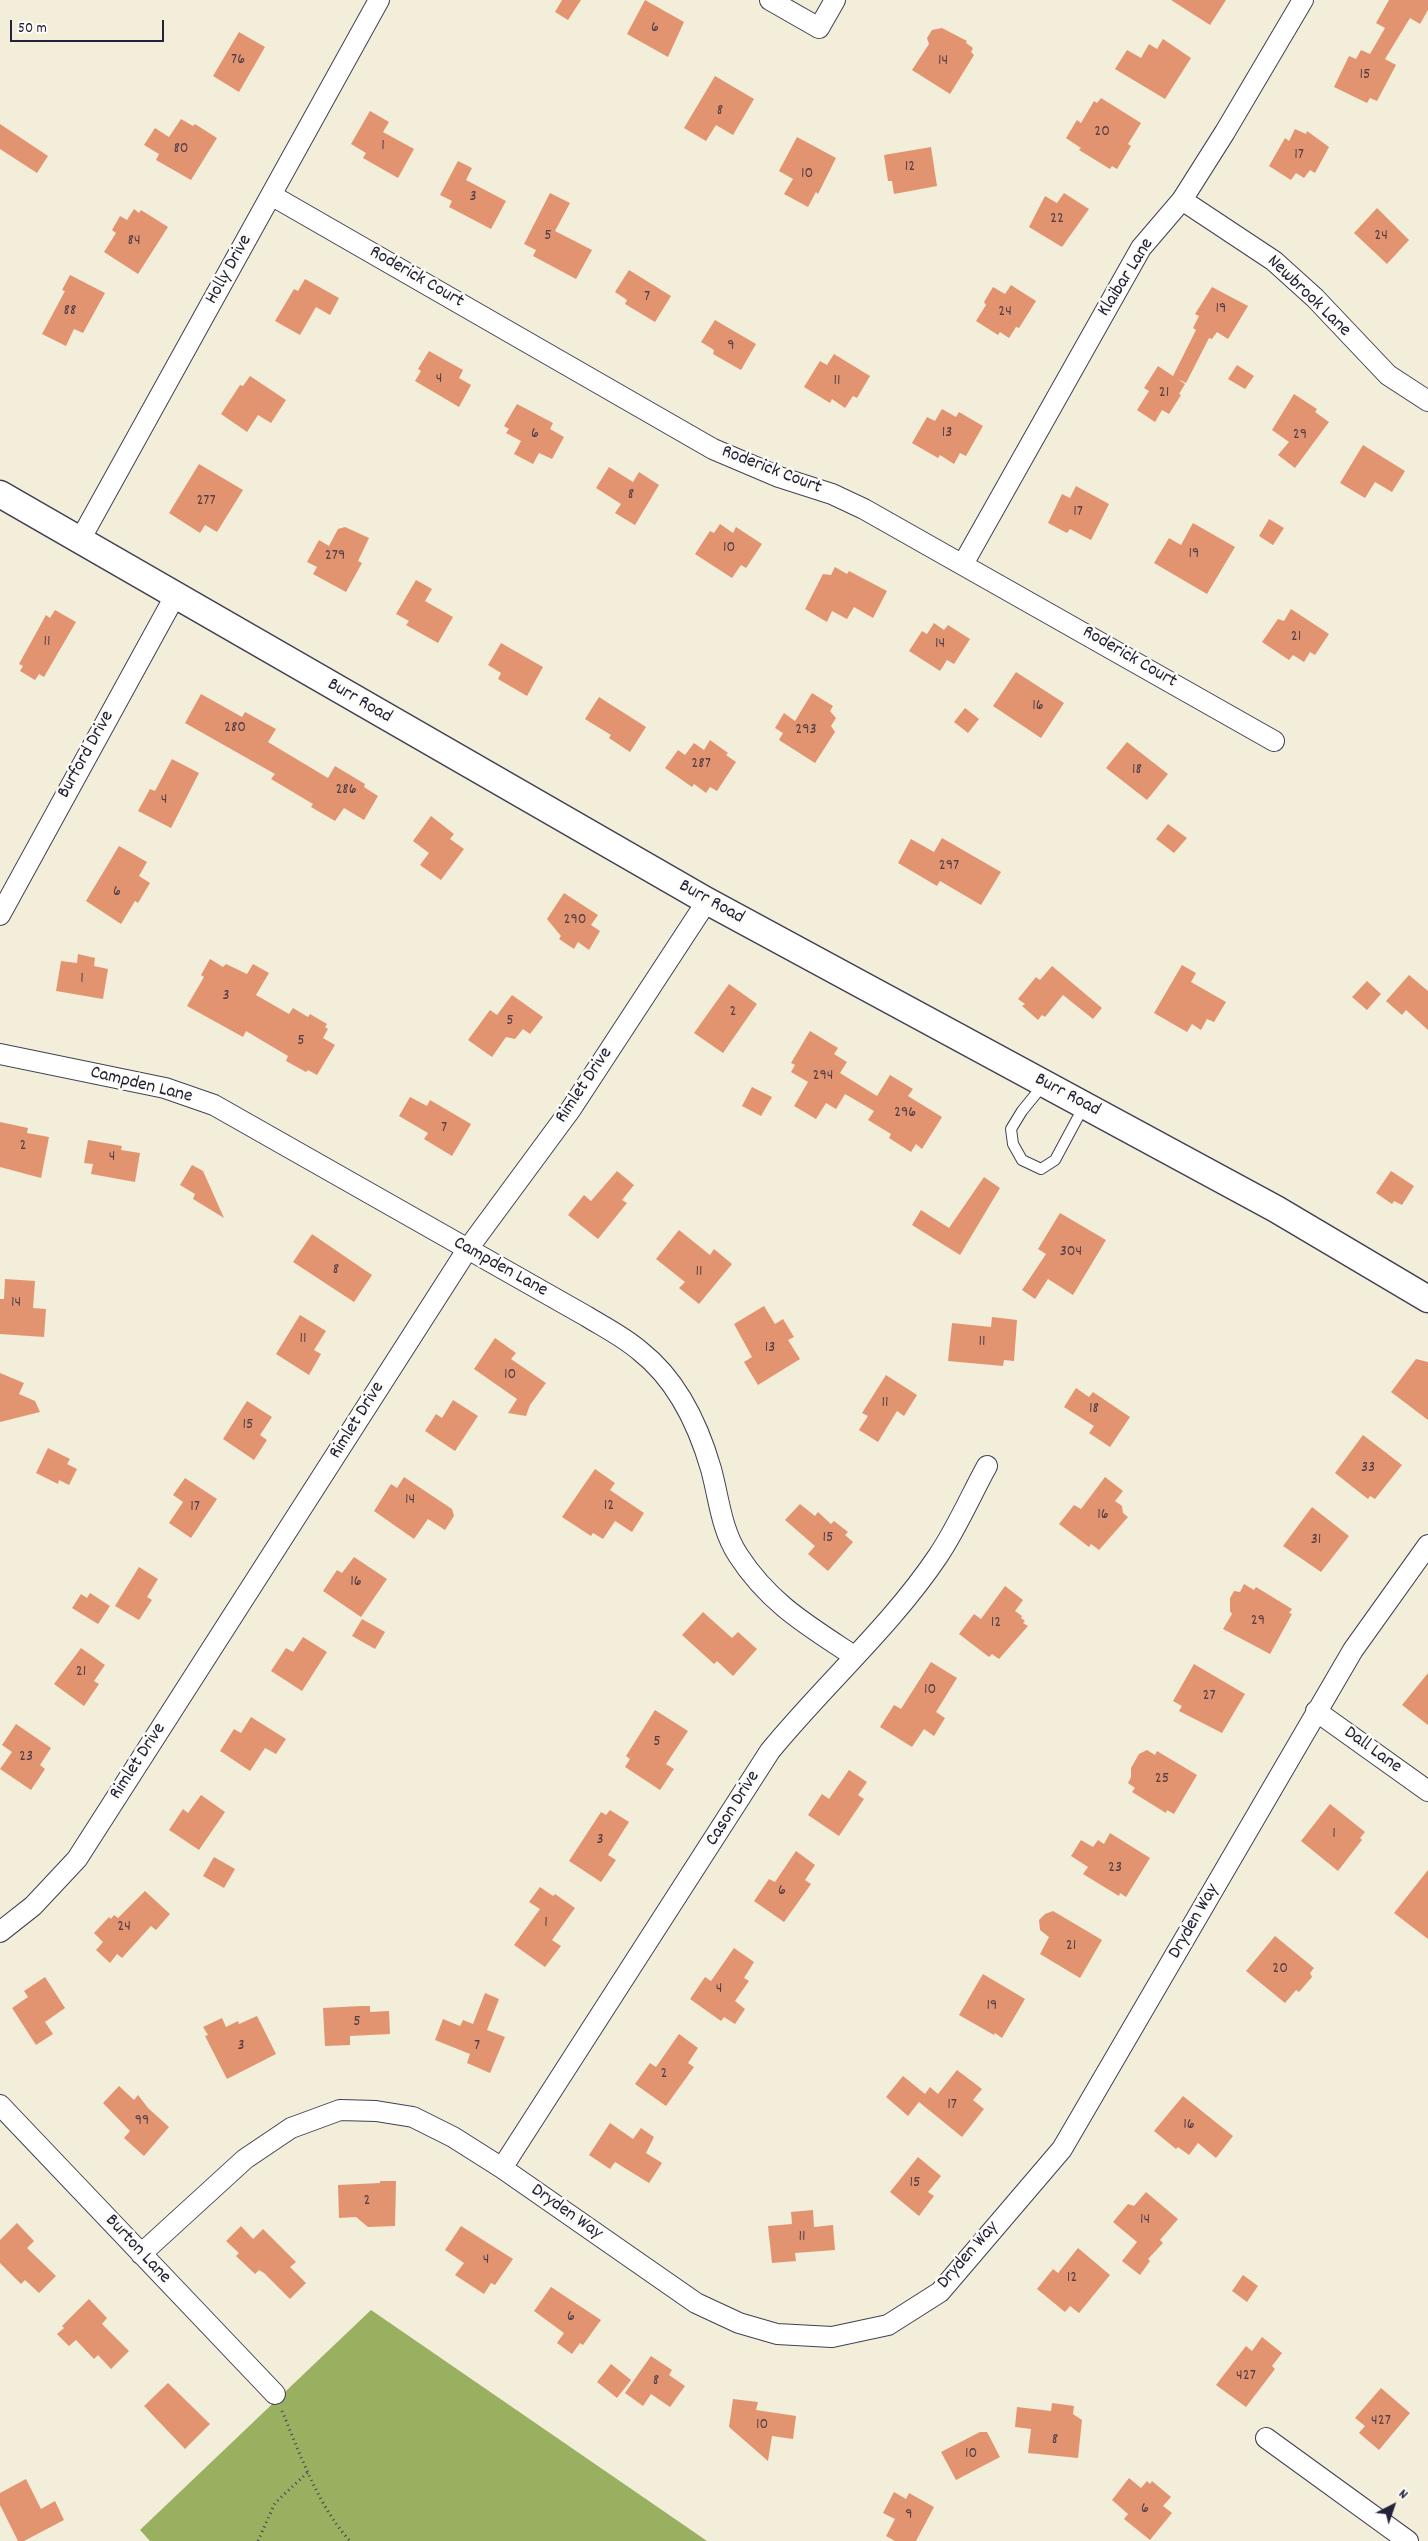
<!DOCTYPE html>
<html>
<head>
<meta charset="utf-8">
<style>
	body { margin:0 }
	#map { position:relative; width:1428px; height:2541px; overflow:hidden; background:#f3eed9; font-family:Dekko,sans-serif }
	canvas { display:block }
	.north { position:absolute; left:1368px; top:2481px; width:50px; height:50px; -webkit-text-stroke:4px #fdfcf7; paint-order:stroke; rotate:41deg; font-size:14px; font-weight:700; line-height:20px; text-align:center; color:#22223b }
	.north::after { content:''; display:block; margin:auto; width:18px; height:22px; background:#22223b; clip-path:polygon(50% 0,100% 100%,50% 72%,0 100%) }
	.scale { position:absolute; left:10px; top:20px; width:154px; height:22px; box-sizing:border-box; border:2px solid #22223b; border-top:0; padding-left:6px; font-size:15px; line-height:18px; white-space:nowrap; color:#22223b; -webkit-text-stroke:4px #fdfcf7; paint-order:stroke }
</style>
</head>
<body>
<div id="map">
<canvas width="1428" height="2541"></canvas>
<div class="north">N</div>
<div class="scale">50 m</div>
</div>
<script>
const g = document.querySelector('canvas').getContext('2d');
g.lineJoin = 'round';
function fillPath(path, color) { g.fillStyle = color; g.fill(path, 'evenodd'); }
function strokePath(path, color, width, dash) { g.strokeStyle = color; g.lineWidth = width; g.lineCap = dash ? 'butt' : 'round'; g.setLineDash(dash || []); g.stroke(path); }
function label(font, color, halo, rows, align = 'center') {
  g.font = font + ' Dekko,sans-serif'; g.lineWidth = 5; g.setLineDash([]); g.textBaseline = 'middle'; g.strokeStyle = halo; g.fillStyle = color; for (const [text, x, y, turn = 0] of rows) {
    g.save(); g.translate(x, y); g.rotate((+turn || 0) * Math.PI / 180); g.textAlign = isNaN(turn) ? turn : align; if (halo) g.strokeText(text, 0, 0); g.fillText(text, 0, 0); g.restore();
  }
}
fillPath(new Path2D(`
	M371,2310L707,2541H150L140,2530Z`), '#98b060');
fillPath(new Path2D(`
	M562,0H581L568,20L555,12Z
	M645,0L684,22L668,57L627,34Z
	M1171,0H1226L1210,25Z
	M1389,0H1428V10L1420,24L1410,18L1385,59L1396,65L1377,101L1370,98L1367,103L1334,87L1349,56L1356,59L1361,50L1370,54L1385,28L1376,23Z
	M942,28L967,41L966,43L973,48L971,52L974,55L950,94L912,70L929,44L927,38L932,30Z
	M239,32L265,47L239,92L213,76Z
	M1163,39L1191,58L1165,99L1115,69L1127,50L1141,58L1149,44L1157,49Z
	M715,76L754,99L733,135L716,125L706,141L684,128Z
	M1101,98L1141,123L1128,144L1131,146L1117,169L1112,166L1110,169L1079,150L1081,148L1066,138L1077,120L1081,123L1094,101L1097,103Z
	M370,111L389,122L383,132L414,149L398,178L363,158L366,153L351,144Z
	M181,119L193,126L195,124L217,138L191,180L156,160L159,154L144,145L155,128L169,137Z
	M0,124L48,156L37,173L0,149Z
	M1295,129L1306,134L1307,131L1329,147L1315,173L1310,170L1304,178L1296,173L1291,180L1269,166L1285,138L1289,141Z
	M797,137L836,158L818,194L816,192L808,207L784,194L793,179L779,171Z
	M931,147L937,186L894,194L892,181H888L884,155Z
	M458,161L472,168L466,180L506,201L491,229L449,207L452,201L440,195Z
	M550,193L570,203L555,231L592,250L576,279L533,256L536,250L524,244Z
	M1064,193L1089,209L1062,247L1029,227L1045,196L1057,203Z
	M1377,208L1409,240L1387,264L1354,233Z
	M134,209L139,213L141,210L168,227L138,274L104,252L116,233L112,230L120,216L127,220Z
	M629,270L671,296L655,322L625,304L627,300L615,292Z
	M70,275L105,293L83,333L74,329L66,346L42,334L65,291L62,290Z
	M305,279L339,298L330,315L316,307L300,335L275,321L294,289L298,291Z
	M1011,285L1036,301L1019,328L1016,327L1009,338L1000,332L998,335L976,321L986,305L984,302L993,287L1005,294Z
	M1212,287L1248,306L1228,339L1217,332L1212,339L1209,338L1186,383L1178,379L1185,384L1179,394L1181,395L1169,414L1162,410L1155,422L1137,410L1149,391L1144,388L1158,366L1173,376L1196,330L1193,328L1199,316L1195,314Z
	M715,320L756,344L741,370L713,354L714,350L701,342Z
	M429,351L463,370L459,378L471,385L459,407L415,381L421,371L418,369Z
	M834,354L870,376L857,398L853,396L845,408L832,399L830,403L804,387L820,361L827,365Z
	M1237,365L1254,376L1245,389L1228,379Z
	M250,376L286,400L271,423L258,415L247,432L221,414L240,385L243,386Z
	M1294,394L1317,409L1315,412L1329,422L1295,468L1278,455L1289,442L1272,430Z
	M517,404L553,423L550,429L564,437L552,459L539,453L533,464L514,454L521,441L506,433L509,429L504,426Z
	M942,409L956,417L959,412L983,426L966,456L960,453L954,464L940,455L938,458L912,443L927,417L935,421Z
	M1363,445L1405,471L1392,492L1375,482L1365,498L1340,483Z
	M199,464L243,490L217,532L205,525L200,533L169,513Z
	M609,467L633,482L639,472L659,485L635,525L615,513L621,504L596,488Z
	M1076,486L1109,504L1091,540L1070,529L1067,533L1048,523L1062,494L1070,498Z
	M1269,519L1284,528L1273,545L1259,536Z
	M1193,523L1235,547L1207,594L1154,563L1169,538L1181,545Z
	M720,524L733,533L736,527L762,544L746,568L741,565L732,578L695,554L710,531L714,533Z
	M345,527L369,538L358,561L362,563L346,592L313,574L317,567L307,562L319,540L329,546L338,529Z
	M835,567L847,574L849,571L887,591L873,618L854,607L847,619L832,611L827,622L805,609L823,574L831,575Z
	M416,580L432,589L425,601L453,617L438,643L406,625L409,621L396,614Z
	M1291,609L1329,634L1315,655L1310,652L1304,662L1293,655L1289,660L1262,642L1278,619L1284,621Z
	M55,610L76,622L44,677L39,674L35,680L20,671L23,666L19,664L46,615L50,618Z
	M934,623L944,630L948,625L970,639L954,664L947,660L940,671L909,651L922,631L927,634Z
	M501,643L543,667L527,696L498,679L501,673L488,665Z
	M1016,672L1064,703L1041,738L993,706Z
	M812,693L833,706L830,711L836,718L831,726L835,732L815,763L779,740L783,733L775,728L784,713L795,721Z
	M201,694L242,717L245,712L276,729L268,742L328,778L335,766L365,784L364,787L378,796L364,820L344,808L335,821L311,807L313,804L271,779L275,774L185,723Z
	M599,697L646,727L630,752L609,738L611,735L585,719Z
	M965,708L979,719L968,733L954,722Z
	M710,740L728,753L726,755L736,762L717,791L710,787L706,793L694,784L692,787L665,768L678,750L685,755L694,743L704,750Z
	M1127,742L1168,774L1147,800L1106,768Z
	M172,759L199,773L171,828L138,811L150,789L155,791Z
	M431,816L454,834L450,839L464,849L441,880L420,865L429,853L413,841Z
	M1168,824L1187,838L1174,853L1156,839Z
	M942,838L1001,872L981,905L940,881L937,886L898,863L911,839L934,852Z
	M119,846L147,862L139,876L150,883L138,903L135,901L121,924L86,901Z
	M564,893L598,915L591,925L600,931L589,950L578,942L574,949L559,939L561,936L547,919Z
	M78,954L95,958L94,966L108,969L103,999L56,991L61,961L77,963Z
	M210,959L223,967L226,964L247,974L253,964L269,973L256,995L289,1014L293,1008L308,1017L310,1014L327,1024L325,1027L328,1029L323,1038L335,1045L317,1075L308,1070L306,1072L286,1061L288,1056L246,1031L243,1037L187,1006L204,977L201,975Z
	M1182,965L1196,973L1191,982L1226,1002L1214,1022L1207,1019L1201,1030L1192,1024L1187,1032L1154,1013Z
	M1052,966L1102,1008L1093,1019L1063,995L1045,1017L1042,1015L1038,1020L1022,1006L1025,1004L1018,999L1036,977L1040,980Z
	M1409,975L1428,991V1030L1406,1010L1402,1015L1386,1001Z
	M1367,981L1381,994L1367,1010L1352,997Z
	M729,984L757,1004L723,1053L694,1033Z
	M512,995L543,1017L530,1034L523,1029L515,1039L506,1037L492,1057L468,1040L490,1010L497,1015Z
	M810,1031L838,1048L834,1054L847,1062L840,1073L877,1096L890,1075L913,1089L908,1096L942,1117L922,1149L916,1144L911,1152L889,1138L891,1134L868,1120L874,1111L845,1094L836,1109L826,1103L816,1119L794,1106L808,1082L791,1072L795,1065L791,1063Z
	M752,1087L772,1097L761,1116L742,1106Z
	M410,1097L427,1106L430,1100L471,1124L452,1156L424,1139L428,1133L399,1116Z
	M0,1122L28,1128L27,1133L49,1137L41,1178L0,1167Z
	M88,1140L122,1146L121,1150L140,1153L135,1182L91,1174L93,1164L84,1163Z
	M192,1165L203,1171L224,1218L193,1199L195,1194L180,1185Z
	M617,1171L634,1185L622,1200L627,1203L598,1239L568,1215L584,1195L591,1201Z
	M1391,1171L1414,1186L1402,1205L1394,1201L1392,1204L1376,1193Z
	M984,1177L1000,1188L960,1255L912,1225L921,1210L949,1228Z
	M1060,1213L1106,1240L1073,1295L1048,1279L1035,1299L1022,1290L1046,1254L1038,1249Z
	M679,1230L710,1255L714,1249L732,1264L699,1304L679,1288L685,1282L656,1259Z
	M312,1234L372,1275L354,1302L293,1262Z
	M5,1279L35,1281L33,1308L46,1309L44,1337L0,1334V1299H4Z
	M764,1306L775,1324L783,1319L794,1337L788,1340L800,1359L758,1385L744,1362L752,1357L734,1324Z
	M300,1315L326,1331L314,1350L321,1354L309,1375L276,1354Z
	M992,1317L1017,1320L1014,1361L1004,1360L1003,1366L948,1361L952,1323L991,1327Z
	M495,1338L516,1353L511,1359L546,1383L530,1405L526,1416L508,1413L517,1399L474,1369Z
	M1416,1359L1428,1362V1420L1391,1392Z
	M0,1373L24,1383L19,1394L35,1401L40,1412L0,1422Z
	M886,1375L917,1395L904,1416L897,1411L878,1442L859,1430L868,1416L862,1413Z
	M1076,1388L1089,1397L1093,1392L1130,1417L1110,1447L1089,1433L1094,1426L1064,1407Z
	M453,1400L478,1416L455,1451L425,1431L436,1414L442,1418Z
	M247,1401L272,1417L260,1435L267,1440L254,1460L223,1439Z
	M1363,1435L1402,1465L1375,1499L1370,1496L1368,1499L1335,1473Z
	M48,1448L70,1459L67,1464L77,1469L69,1485L59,1480L58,1484L36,1473Z
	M595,1469L615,1483L610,1490L644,1513L632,1532L615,1521L603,1539L593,1533L591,1536L562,1517Z
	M404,1477L452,1509L454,1516L445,1530L428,1519L414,1539L374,1511L391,1484L397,1488Z
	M1105,1477L1123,1491L1115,1501L1122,1506L1123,1513L1128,1517L1099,1550L1091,1544L1089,1547L1059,1524L1074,1505L1081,1509Z
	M185,1478L217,1499L191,1538L169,1523L183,1502L173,1495Z
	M800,1504L815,1516L818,1512L831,1524L834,1521L848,1532L845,1535L853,1542L828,1571L808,1554L815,1546L785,1520Z
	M1312,1507L1349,1536L1321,1572L1283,1546Z
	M354,1557L387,1579L361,1617L323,1591L337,1570L342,1573Z
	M139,1567L158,1579L147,1597L152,1600L139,1620L115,1606Z
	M1244,1584L1254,1590L1256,1587L1292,1609L1289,1613L1292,1614L1270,1654L1223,1629L1232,1614L1230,1611V1598L1234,1591L1240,1592Z
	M1005,1586L1023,1600L1015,1611L1022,1616L1021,1618L1025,1621L1023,1623L1028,1626L999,1659L992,1654L989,1657L959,1634L974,1614L981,1619Z
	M90,1593L110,1606L98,1624L72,1608L81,1594L87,1598Z
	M703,1612L732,1638L738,1632L757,1649L733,1676L717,1661L714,1664L682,1635Z
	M362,1619L385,1632L375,1649L352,1636Z
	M303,1637L327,1652L302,1691L271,1671L286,1648L293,1652Z
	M81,1648L105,1665L94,1681L99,1684L84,1706L54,1684Z
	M931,1662L957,1678L936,1712L945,1718L934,1736L924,1729L912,1747L880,1727L894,1705L901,1709Z
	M1194,1664L1245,1694L1222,1733L1179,1711L1182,1706L1173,1701Z
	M1428,1673V1725L1402,1705Z
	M655,1710L688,1731L666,1764L674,1769L660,1790L625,1767L630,1759L626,1756Z
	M251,1717L286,1739L276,1754L265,1748L250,1771L220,1751L234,1729L241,1733Z
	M16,1724L51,1748L40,1765L45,1769L31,1790L0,1769L12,1752L2,1745Z
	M1147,1750L1155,1755L1157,1751L1197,1775L1174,1814L1167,1810L1166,1813L1132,1792L1135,1788L1128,1783L1131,1777V1768L1139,1754Z
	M849,1770L867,1782L858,1795L864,1799L839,1836L808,1815L822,1794L829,1799Z
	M201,1795L225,1812L199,1850L169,1830L183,1809L188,1813Z
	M1330,1804L1365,1832L1360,1838L1362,1840L1338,1871L1301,1841Z
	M610,1810L629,1822L608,1855L616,1860L601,1882L569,1861L601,1812L606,1815Z
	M1110,1833L1150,1858L1126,1897L1120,1893L1119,1896L1083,1874L1088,1867L1071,1856L1081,1840L1093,1847L1098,1840L1104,1844Z
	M796,1851L815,1865L805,1880L811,1884L784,1922L754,1901L769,1879L775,1882Z
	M214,1857L235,1869L224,1888L203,1876Z
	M1428,1870V1939L1394,1913Z
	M540,1887L553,1896L555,1894L575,1908L552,1940L561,1946L545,1967L514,1945L540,1909L529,1902Z
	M145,1891L170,1914L156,1930L151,1926L122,1958L117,1954L110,1963L96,1950L103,1942L94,1933L109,1917L111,1919L114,1915L118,1918Z
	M1053,1911L1102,1940L1080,1978L1040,1954L1049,1937L1040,1930L1039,1920L1045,1914Z
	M1275,1936L1314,1968L1310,1973L1312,1977L1299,1992L1296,1990L1285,2003L1246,1971Z
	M734,1948L754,1962L744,1978L749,1981L735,2001L745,2009L735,2024L724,2017L721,2021L690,1999L705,1977L711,1981Z
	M983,1974L1025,1999L1002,2038L995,2033L994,2035L959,2015Z
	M45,1977L65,2008L45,2022L53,2034L36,2045L12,2008L28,1997L24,1991Z
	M485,1993L499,1999L487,2030L505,2037L490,2073L467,2063L470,2054L435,2040L443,2019L460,2026L463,2020L473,2024Z
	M361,2006H370V2012L389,2011L390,2034L350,2036V2045L325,2046L323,2008Z
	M257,2016L276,2054L227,2079L205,2036L208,2035L203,2027L222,2018L226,2027L238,2021L239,2024Z
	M679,2034L698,2048L688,2063L694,2067L666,2106L635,2084L650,2063L656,2067Z
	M957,2070L982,2089L973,2100L984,2109L962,2137L919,2102L908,2116L886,2097L903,2076L925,2094L930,2087L938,2094Z
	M119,2086L134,2100L138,2095L148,2108L169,2127L144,2156L124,2138L130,2131L103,2103Z
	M1183,2096L1233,2136L1216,2158L1198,2143L1189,2155L1178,2147L1176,2149L1154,2131Z
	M610,2123L633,2139L641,2128L654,2137L646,2153L662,2163L649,2183L615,2162L610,2169L589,2155Z
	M918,2157L941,2176L928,2192L934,2196L919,2216L890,2192Z
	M380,2181H396L395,2226L368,2227L356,2217L339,2218L338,2185L380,2183Z
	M1146,2192L1178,2219L1160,2240L1163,2243L1148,2259L1150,2261L1140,2275L1122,2261L1137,2242L1113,2222L1128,2204L1134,2206Z
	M813,2210L814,2227L833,2225L835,2250L795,2253L796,2261L772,2263L768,2226L792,2224L791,2212Z
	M17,2223L34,2241L27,2248L56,2276L39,2293L25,2280L21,2284L0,2263V2240Z
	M241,2226L253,2239L263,2229L296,2262L290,2267L306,2283L290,2299L264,2273L259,2270L255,2274L236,2256L239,2253L226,2241Z
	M461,2226L513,2259L495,2285L491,2283L484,2294L455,2275L464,2263L445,2250Z
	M1078,2248L1110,2275L1079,2313L1070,2306L1065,2312L1037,2289L1053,2269L1058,2273Z
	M1243,2275L1258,2286L1247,2302L1232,2291Z
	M551,2287L601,2320L583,2345L580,2343L572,2354L557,2343L564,2333L534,2311Z
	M89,2299L107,2318L102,2324L129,2351L111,2369L98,2355L94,2359L76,2340L69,2346L57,2334L64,2328L62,2326Z
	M1262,2337L1282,2353L1272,2366L1275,2369L1246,2407L1216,2385L1246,2346L1252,2351Z
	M651,2356L672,2370L669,2375L685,2386L670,2407L651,2394L643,2406L625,2393Z
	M611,2364L631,2380L617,2398L597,2382Z
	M168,2383L210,2424L185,2449L144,2406Z
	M1381,2388L1410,2413L1379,2450L1359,2433L1365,2426L1355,2418Z
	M733,2399L758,2402L756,2410L796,2416L793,2439L772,2436L768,2461L729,2427Z
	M1052,2403L1074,2406L1073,2414L1082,2420L1078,2458L1028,2453L1031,2429L1015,2427L1017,2407L1051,2411Z
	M980,2432H987L1000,2457L956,2480L941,2452Z
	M1129,2478L1141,2488L1147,2481L1150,2484L1152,2481L1171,2497L1163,2506L1172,2513L1150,2540L1124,2519L1128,2514L1112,2500Z
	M26,2479L41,2509L55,2501L64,2520L24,2541H18L0,2505V2493Z
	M894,2492L906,2499L909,2493L934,2507L916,2541H895L886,2536L895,2519L883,2513Z`), '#e29470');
const service = new Path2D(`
	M1044,1084L1022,1111L1011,1129L1013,1144L1022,1160L1041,1169L1055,1160L1084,1106`);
const minor = new Path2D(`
	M770,0L819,28L835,0
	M271,195L713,449L779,477L832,494L864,509L1274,741
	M1182,200L1274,261L1315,298L1388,375L1428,401
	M80,540L379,0
	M963,564L1141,248L1182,200L1225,132L1303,0
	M0,915L175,596
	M0,1054L165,1088L214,1105L586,1316C604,1327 624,1337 640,1351C677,1380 698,1424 711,1469C719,1498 721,1529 738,1555C769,1603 807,1625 854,1656
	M1316,1711L1428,1791
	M0,1932L33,1906L77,1859L467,1250L571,1109L707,901
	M0,2105L275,2394
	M502,2168L770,1751C824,1685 891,1626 938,1556C957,1528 971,1495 987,1466
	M141,2254L245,2159L291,2128L340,2110L376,2111L413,2117L453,2137L502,2168L696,2303L739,2323L777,2334L832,2337L888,2325L940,2292L1062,2149L1353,1650L1428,1545
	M1266,2438L1408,2541`);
const tertiary = new Path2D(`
	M0,494L707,901L1276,1209L1428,1299`);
strokePath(service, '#414153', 12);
strokePath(minor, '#414153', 22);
strokePath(tertiary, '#414153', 29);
strokePath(new Path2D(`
	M282,2411C301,2456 317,2504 350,2541
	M258,2541L275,2503L308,2472`), '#414153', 3, [1, 4]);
strokePath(service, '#fff', 10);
strokePath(minor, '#fff', 20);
strokePath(tertiary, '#fff', 26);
label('16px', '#523e48', null, [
	["6",655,29],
	["76",238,61],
	["14",943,62],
	["15",1365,76],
	["8",720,112],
	["20",1102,133],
	["1",383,147],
	["80",181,150],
	["17",1299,156],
	["12",910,168],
	["10",807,175],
	["3",473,198],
	["22",1057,220],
	["5",548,237],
	["24",1381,237],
	["84",134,242],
	["7",647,298],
	["19",1221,310],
	["88",70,312],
	["24",1005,313],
	["9",731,347],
	["4",439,380],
	["11",837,382],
	["21",1164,394],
	["13",947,434],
	["6",535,435],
	["29",1300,436],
	["8",631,496],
	["277",206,502],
	["17",1078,513],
	["10",729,549],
	["19",1194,555],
	["279",335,557],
	["21",1296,638],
	["11",47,643],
	["14",940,645],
	["16",1038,707],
	["280",235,729],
	["293",806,731],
	["287",701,765],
	["18",1137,771],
	["286",346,791],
	["4",164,801],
	["297",949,867],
	["6",117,893],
	["290",575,921],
	["1",82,980],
	["3",226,997],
	["2",733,1013],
	["5",510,1022],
	["5",301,1042],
	["294",823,1077],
	["296",905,1114],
	["7",444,1129],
	["2",23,1147],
	["4",112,1158],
	["304",1071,1253],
	["8",336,1271],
	["11",699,1273],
	["14",16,1304],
	["11",303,1340],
	["11",982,1343],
	["13",770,1349],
	["10",510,1376],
	["11",885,1404],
	["18",1094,1410],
	["15",248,1426],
	["33",1368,1469],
	["14",410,1501],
	["12",609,1507],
	["17",195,1508],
	["16",1103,1516],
	["15",828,1539],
	["31",1316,1541],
	["16",356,1583],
	["29",1258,1622],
	["12",996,1624],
	["21",81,1673],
	["10",930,1691],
	["27",1209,1697],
	["5",657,1743],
	["23",26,1758],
	["25",1162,1780],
	["1",1334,1835],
	["3",600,1841],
	["23",1115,1869],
	["6",782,1892],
	["1",546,1924],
	["24",124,1928],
	["21",1071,1947],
	["20",1280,1970],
	["4",719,1990],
	["19",992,2007],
	["5",357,2023],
	["3",241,2047],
	["7",477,2047],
	["2",664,2075],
	["17",952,2106],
	["99",142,2122],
	["16",1189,2126],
	["15",915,2184],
	["2",367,2202],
	["14",1145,2221],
	["11",802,2238],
	["4",486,2261],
	["12",1072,2279],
	["6",571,2318],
	["427",1246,2377],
	["8",656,2382],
	["427",1381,2422],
	["10",762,2426],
	["8",1055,2441],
	["10",971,2455],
	["6",1145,2510],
	["9",909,2516]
]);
label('19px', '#22223b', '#fdfcf7', [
	["Holly Drive",230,270,-61],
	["Roderick Court",416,278,30],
	["Klaibar Lane",1127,278,-58],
	["Newbrook Lane",1308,297,44],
	["Roderick Court",771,471,21],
	["Roderick Court",1129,658,30],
	["Burr Road",359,702,30],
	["Burford Drive",87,755,-61],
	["Burr Road",711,903,29],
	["Campden Lane",141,1086,14],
	["Rimlet Drive",585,1086,-56],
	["Burr Road",1067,1096,28],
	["Campden Lane",500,1268,29],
	["Rimlet Drive",358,1421,-58],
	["Dall Lane",1372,1751,36],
	["Rimlet Drive",139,1762,-57],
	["Cason Drive",734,1809,-58],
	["Dryden Way",1195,1922,-60],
	["Dryden Way",566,2213,35],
	["Burton Lane",137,2250,47],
	["Dryden Way",969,2256,-49]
]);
</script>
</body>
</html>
